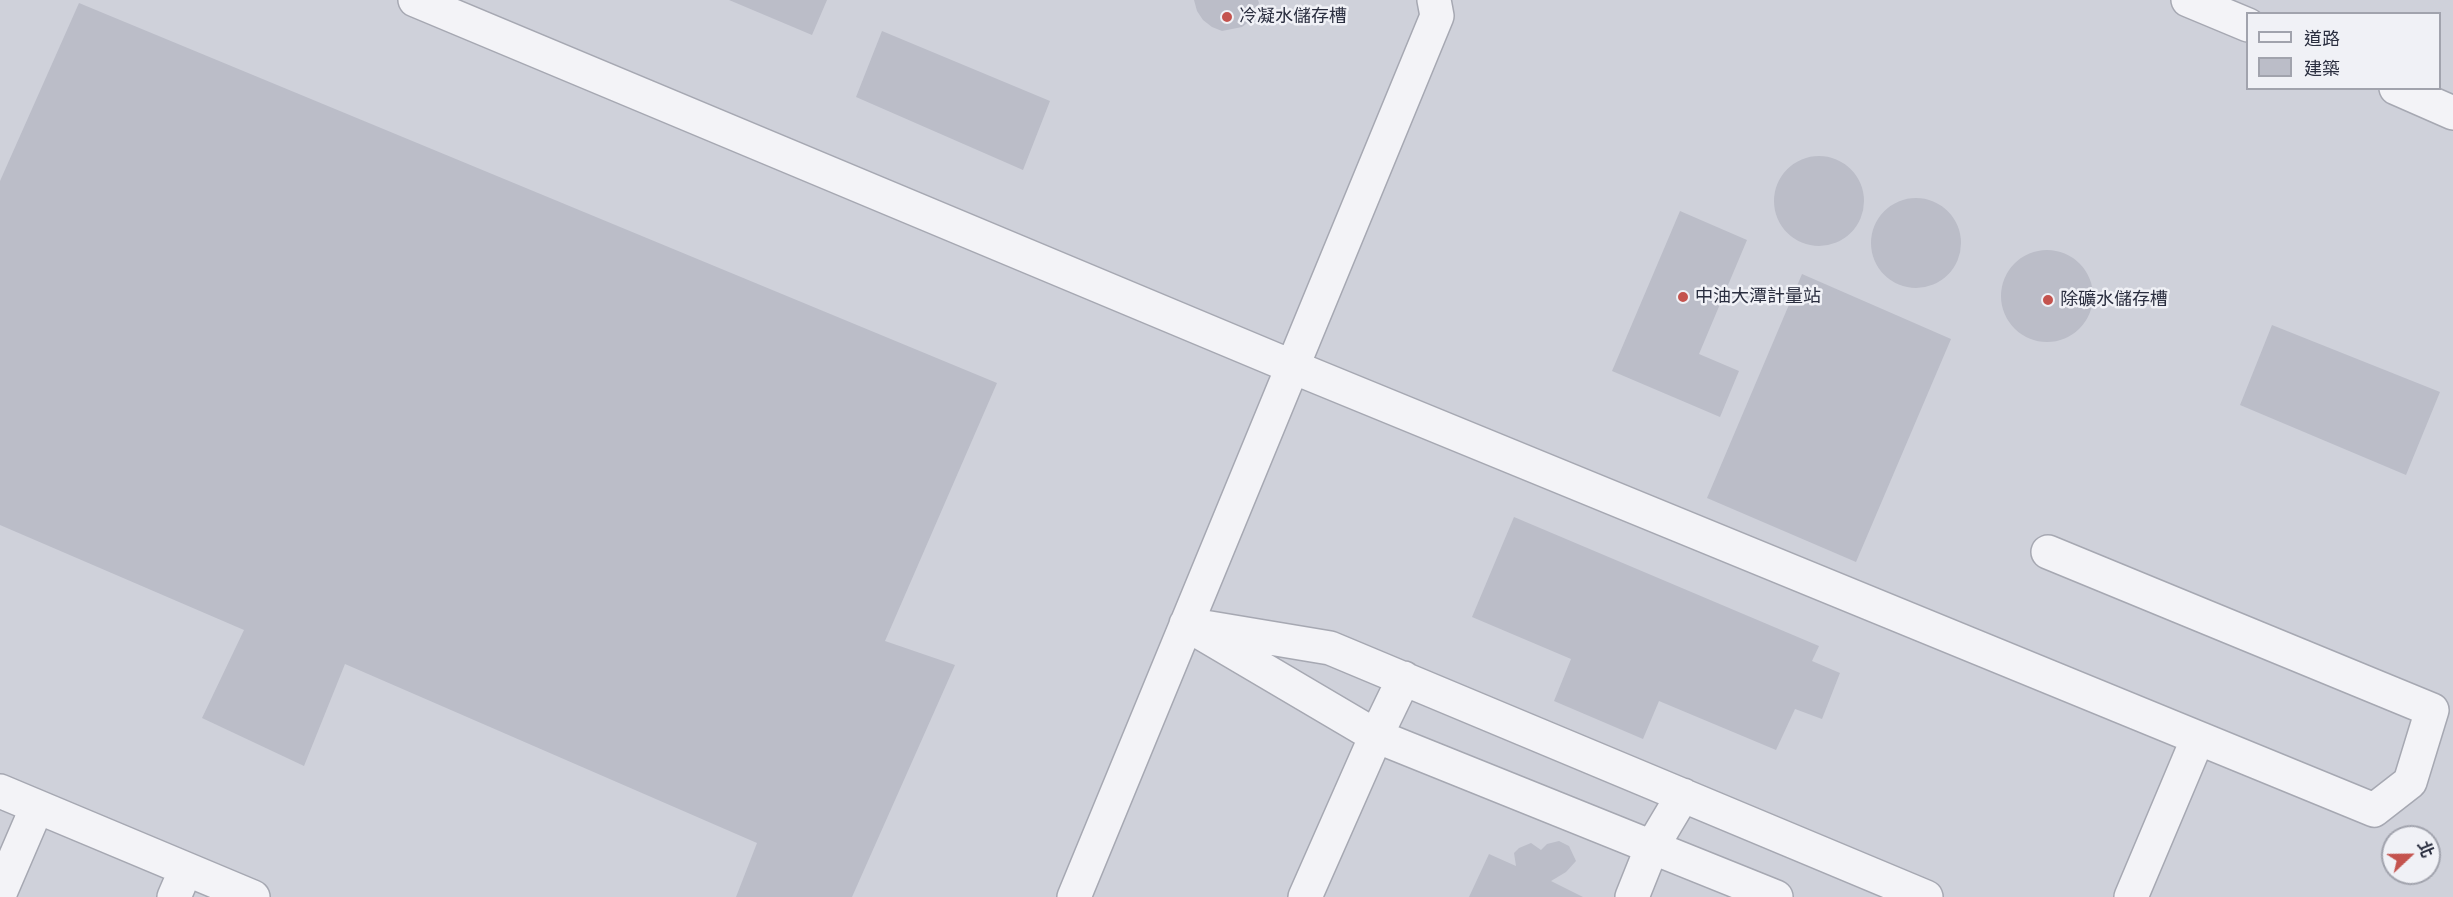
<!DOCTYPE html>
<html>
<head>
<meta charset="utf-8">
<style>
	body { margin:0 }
	#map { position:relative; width:2453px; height:897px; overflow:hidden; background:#e0e2e8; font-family:Manrope,"Noto Sans TC",sans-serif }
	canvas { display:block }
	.legend { position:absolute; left:2246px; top:12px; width:195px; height:78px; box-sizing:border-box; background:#f0f1f6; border:2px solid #a1a3ad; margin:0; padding:8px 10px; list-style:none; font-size:18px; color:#2a2e3f }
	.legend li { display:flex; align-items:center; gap:12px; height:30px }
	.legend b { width:30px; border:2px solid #a1a3ad }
	.north { position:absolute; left:2381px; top:825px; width:60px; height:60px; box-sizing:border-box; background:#f0f1f6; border:2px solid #a1a3ad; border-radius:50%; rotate:68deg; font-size:16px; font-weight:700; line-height:24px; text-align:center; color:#2a2e3f }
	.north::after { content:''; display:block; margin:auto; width:21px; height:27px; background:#c4534e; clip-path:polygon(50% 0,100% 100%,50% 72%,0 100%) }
</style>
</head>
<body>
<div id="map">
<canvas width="2453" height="897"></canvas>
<ul class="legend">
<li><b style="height:8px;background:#f3f3f7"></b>道路</li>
<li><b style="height:16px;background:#bbbdc8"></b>建築</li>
</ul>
<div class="north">北</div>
</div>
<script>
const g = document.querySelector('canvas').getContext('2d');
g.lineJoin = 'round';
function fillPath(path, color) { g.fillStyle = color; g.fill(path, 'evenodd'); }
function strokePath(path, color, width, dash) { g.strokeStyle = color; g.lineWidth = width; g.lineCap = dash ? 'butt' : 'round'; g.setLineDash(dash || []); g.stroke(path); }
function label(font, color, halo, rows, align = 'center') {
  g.font = font + ' Manrope,"Noto Sans TC",sans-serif'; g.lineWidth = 5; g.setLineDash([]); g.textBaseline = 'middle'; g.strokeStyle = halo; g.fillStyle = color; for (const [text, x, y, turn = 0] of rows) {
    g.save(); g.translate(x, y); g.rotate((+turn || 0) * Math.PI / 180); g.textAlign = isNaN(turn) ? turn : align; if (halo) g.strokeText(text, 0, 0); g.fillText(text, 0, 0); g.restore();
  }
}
fillPath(new Path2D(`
	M0,0H2453V897H0ZM2248,14H2440V88H2248ZM2393,837H2429V873H2393Z`), '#cfd1da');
fillPath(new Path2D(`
	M729,0H827L812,35Z
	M1194,0H1258L1259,3L1250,21L1242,27L1222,31L1212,27L1203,20L1197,11Z
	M79,3L997,383L885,641L955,665L852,897H736L757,843L345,664L304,766L202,718L244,630L0,525V181Z
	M882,31L1050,101L1023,170L856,97Z
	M1774 201a45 45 0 1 1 90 0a45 45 0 1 1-90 0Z
	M1871 243a45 45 0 1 1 90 0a45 45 0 1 1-90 0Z
	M1680,211L1747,240L1699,354L1739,371L1720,417L1612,371Z
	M2001 296a46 46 0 1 1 92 0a46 46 0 1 1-92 0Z
	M1802,274L1951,339L1856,562L1707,498Z
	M2272,325L2440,392L2406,475L2240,405Z
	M1514,517L1819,646L1812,661L1840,673L1822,719L1795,709L1776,750L1659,701L1643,739L1554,701L1571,659L1472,617Z
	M1559,841L1569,846L1576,861L1566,872L1551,881L1583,897H1469L1489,854L1516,866L1514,853L1519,848L1531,843L1541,850L1547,844Z`), '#bbbdc8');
const minor = new Path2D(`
	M415,0L1293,367L2374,810L2410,782L2432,710L2048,552
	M2188,0L2248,25
	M2396,88L2453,113
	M1186,624L1330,648L1926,897
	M1203,634L1376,736L1776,897
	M0,791L253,897
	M0,893L37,807
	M174,897L186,869
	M1074,897L1437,16L1434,0
	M1305,897L1376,736L1404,678
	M1632,897L1652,847L1683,795
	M2131,897L2198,738`);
strokePath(minor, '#a6a8b2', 36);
strokePath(minor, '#f3f3f7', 33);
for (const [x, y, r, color] of [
	[1227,17,6,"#c4534e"],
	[1683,297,6,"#c4534e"],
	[2048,300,6,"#c4534e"]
]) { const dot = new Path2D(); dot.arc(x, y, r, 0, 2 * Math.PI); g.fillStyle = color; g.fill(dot); strokePath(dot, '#f0f1f6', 2); }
label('18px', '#2a2e3f', '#f0f1f6', [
	["冷凝水儲存槽",1239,17],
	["中油大潭計量站",1695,297],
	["除礦水儲存槽",2060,300]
], 'left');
</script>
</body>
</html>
